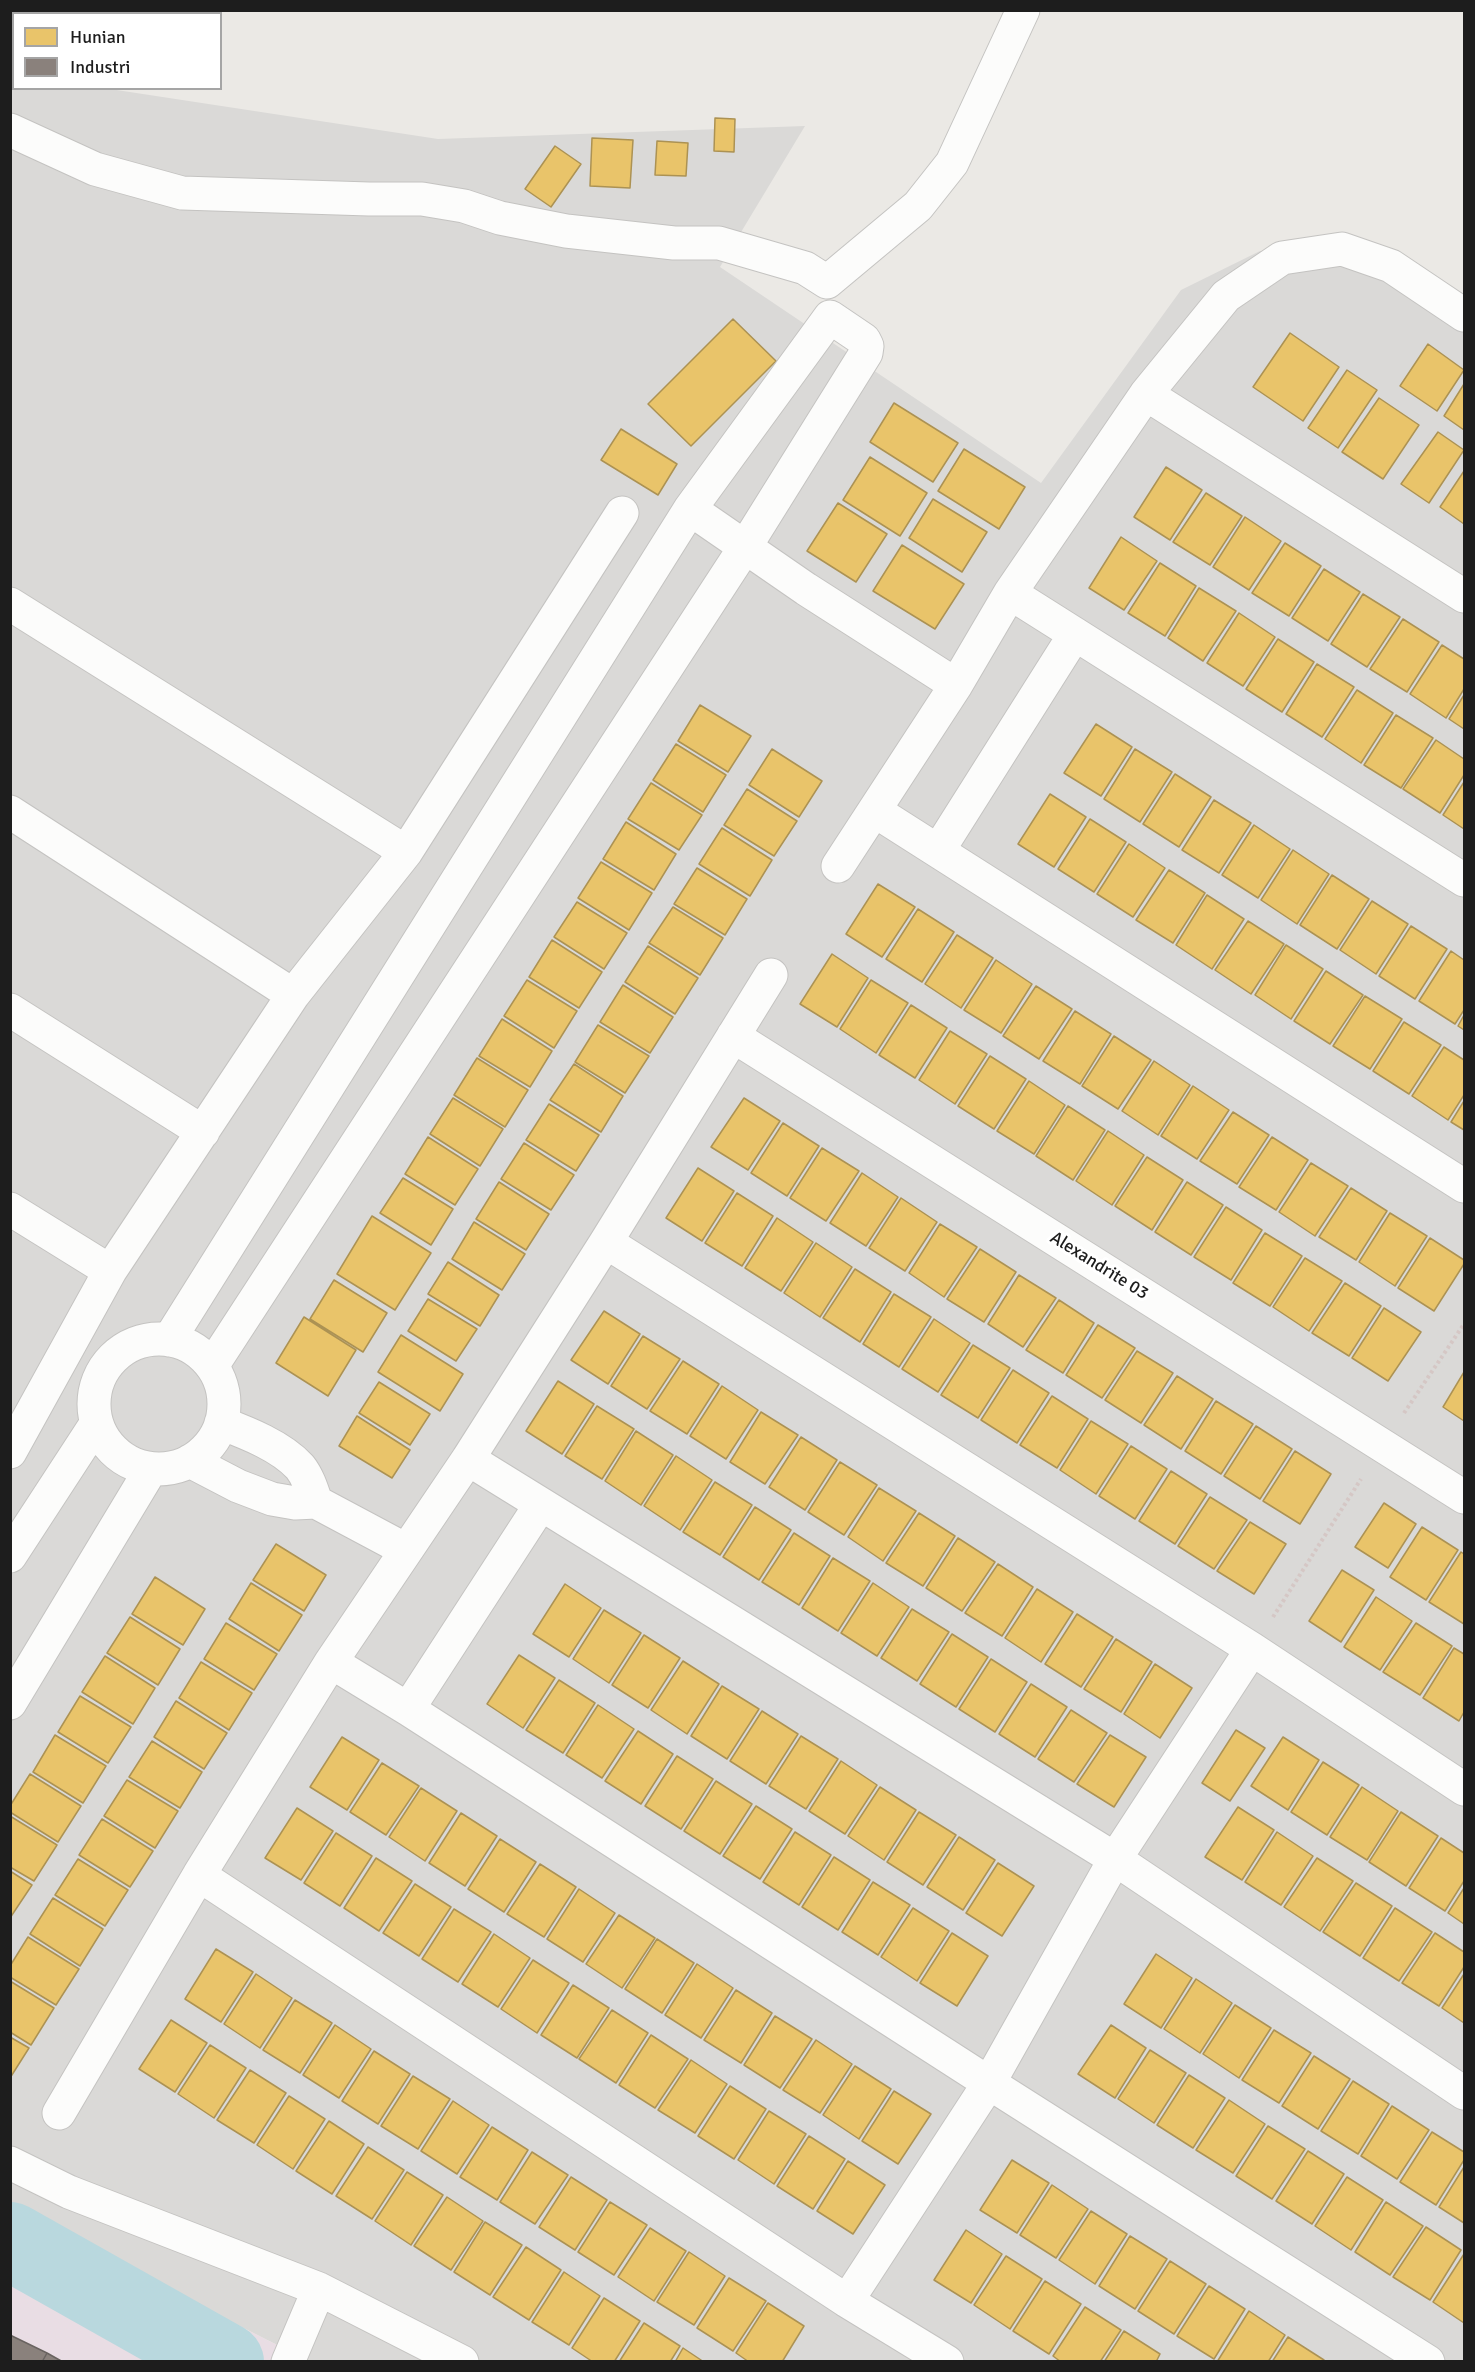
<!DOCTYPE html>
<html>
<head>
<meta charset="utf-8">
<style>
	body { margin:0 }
	#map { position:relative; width:1475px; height:2372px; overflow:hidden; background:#ebe9e5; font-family:Signika,sans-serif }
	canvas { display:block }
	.frame { position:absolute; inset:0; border:12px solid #1d1d1d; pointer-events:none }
	.legend { position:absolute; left:12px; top:12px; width:210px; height:78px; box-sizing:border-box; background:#fff; border:2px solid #a5a5a5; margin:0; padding:8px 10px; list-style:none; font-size:18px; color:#1d1d1d }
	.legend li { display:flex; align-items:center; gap:12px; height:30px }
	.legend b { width:30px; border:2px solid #a5a5a5 }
</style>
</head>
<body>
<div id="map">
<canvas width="1475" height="2372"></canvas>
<div class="frame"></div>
<ul class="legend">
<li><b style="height:16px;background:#e9c46a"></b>Hunian</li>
<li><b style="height:16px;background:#8a817c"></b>Industri</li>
</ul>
</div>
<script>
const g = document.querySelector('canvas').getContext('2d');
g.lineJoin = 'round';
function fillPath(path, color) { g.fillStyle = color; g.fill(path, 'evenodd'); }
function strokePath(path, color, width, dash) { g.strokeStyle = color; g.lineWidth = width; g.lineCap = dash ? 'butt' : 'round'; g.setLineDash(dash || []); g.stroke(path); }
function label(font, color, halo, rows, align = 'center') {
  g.font = font + ' Signika,sans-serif'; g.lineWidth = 6; g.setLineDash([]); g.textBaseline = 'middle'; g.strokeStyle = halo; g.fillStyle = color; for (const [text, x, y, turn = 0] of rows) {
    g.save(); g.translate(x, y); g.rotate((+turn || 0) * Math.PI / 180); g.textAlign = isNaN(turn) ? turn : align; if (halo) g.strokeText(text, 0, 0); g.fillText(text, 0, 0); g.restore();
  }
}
fillPath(new Path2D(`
	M10,71L13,72L14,88L110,89L438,139L805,126L720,267L1041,483L1181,290L1260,251L1379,257L1464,298V2361H309L11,2211Z`), '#dad9d7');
fillPath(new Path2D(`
	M11,2211L309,2361H11Z`), '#e9dde4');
const homes = new Path2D(`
	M715,118L735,119L734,152L714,151Z
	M592,138L633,140L630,188L590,186Z
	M657,141L688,143L686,176L655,175Z
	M555,146L581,164L551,207L525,189Z
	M733,319L776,361L691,446L648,404Z
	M1290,333L1339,367L1303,421L1253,387Z
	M1428,344L1464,370L1437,411L1400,386Z
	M1347,370L1377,390L1338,448L1308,428Z
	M1464,384V430L1444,416Z
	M1379,398L1419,425L1383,479L1342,452Z
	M894,403L958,443L933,482L870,442Z
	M621,429L677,464L658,495L601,460Z
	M1438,432L1464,450L1429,503L1401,484Z
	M964,449L1025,487L999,529L938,491Z
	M870,457L927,493L900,536L843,500Z
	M1166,467L1202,490L1170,540L1134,517Z
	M1464,471V524L1440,507Z
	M1206,493L1242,516L1210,565L1173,542Z
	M933,499L987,532L962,572L909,538Z
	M838,503L887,534L856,582L807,551Z
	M1245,517L1281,541L1249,590L1213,567Z
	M1121,537L1157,561L1124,610L1089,588Z
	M1285,543L1321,566L1289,616L1252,593Z
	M902,545L964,584L935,629L873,591Z
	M1160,563L1196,586L1165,636L1128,613Z
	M1324,569L1360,592L1328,641L1292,618Z
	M1199,588L1236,611L1203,661L1168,638Z
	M1363,594L1400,617L1367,667L1331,644Z
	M1239,613L1275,637L1243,686L1207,663Z
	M1403,619L1439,642L1407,692L1370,669Z
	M1278,639L1314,662L1282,712L1246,689Z
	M1442,645L1464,659V689L1446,718L1410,694Z
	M1317,664L1354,687L1322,737L1286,714Z
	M1357,690L1393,713L1361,763L1325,739Z
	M1464,695V729L1449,719Z
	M700,705L751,736L728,772L678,741Z
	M1396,715L1433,738L1401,788L1364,765Z
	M1096,724L1132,747L1101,796L1064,773Z
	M1436,740L1464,759V775L1440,813L1403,789Z
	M676,744L726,775L703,812L653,780Z
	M772,749L822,781L799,817L749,785Z
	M1135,749L1172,772L1140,822L1104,799Z
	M1175,774L1211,797L1179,847L1143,824Z
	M1464,782V829L1443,815Z
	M651,783L702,815L679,850L628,819Z
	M747,789L797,821L774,856L724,825Z
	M1050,794L1086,817L1054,867L1018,844Z
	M1214,800L1251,823L1219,873L1182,850Z
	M1090,819L1126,842L1094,892L1058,869Z
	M626,822L676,854L654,890L603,859Z
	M1254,825L1290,849L1258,898L1222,875Z
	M722,828L772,860L750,896L699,864Z
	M1129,844L1165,868L1133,917L1097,894Z
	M1293,850L1329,874L1297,924L1261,900Z
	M601,862L652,893L629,930L578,898Z
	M697,868L747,899L725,935L674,904Z
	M1169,870L1205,893L1173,943L1136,920Z
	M1332,875L1369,899L1337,949L1300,925Z
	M878,884L915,907L882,957L846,934Z
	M1207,895L1244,919L1212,969L1176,945Z
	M1372,901L1408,924L1376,974L1340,950Z
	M577,902L627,933L604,969L554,937Z
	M673,907L723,938L700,975L649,943Z
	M918,909L954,932L922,982L886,959Z
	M1248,921L1284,944L1251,994L1215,970Z
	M1411,926L1447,949L1415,999L1379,976Z
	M957,935L993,958L961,1008L925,984Z
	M552,940L602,972L579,1008L529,977Z
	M1286,945L1323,969L1291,1019L1255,995Z
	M648,946L698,978L675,1014L625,982Z
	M1451,951L1464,960V1010L1455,1024L1419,1001Z
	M832,954L868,978L837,1027L800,1004Z
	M996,960L1032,984L1001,1033L964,1010Z
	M1326,971L1363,995L1330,1044L1294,1021Z
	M527,980L577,1011L554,1048L504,1016Z
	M871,980L908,1003L876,1053L840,1029Z
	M623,985L673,1017L650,1053L600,1022Z
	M1036,986L1072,1009L1039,1059L1003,1036Z
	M1365,996L1402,1019L1370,1069L1333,1046Z
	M911,1005L947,1028L915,1078L879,1055Z
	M1075,1011L1111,1034L1080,1084L1043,1061Z
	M1464,1015V1030L1458,1026Z
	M502,1019L552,1051L530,1087L479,1056Z
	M1404,1022L1441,1045L1409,1094L1373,1071Z
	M598,1025L649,1056L625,1093L575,1062Z
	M950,1031L987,1054L955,1104L919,1080Z
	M1114,1036L1151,1060L1118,1109L1082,1086Z
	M1444,1047L1464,1060V1095L1448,1120L1412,1096Z
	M990,1056L1026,1079L994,1129L958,1106Z
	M477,1058L528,1090L505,1127L454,1095Z
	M1154,1061L1190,1085L1158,1135L1122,1111Z
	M574,1064L623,1096L601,1132L550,1100Z
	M1029,1081L1065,1105L1034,1154L997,1131Z
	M1193,1086L1229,1110L1197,1159L1161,1136Z
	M453,1098L503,1129L480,1166L430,1134Z
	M744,1098L780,1121L748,1170L711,1147Z
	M1464,1101V1130L1451,1122Z
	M549,1104L599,1135L576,1171L526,1140Z
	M1068,1106L1105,1130L1073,1180L1036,1156Z
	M1233,1112L1269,1135L1237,1184L1200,1161Z
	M783,1123L819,1146L787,1196L751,1173Z
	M1108,1131L1144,1155L1112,1205L1076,1181Z
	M428,1137L478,1169L455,1205L405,1174Z
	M1272,1137L1308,1160L1276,1210L1239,1187Z
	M524,1143L574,1175L551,1210L501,1179Z
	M822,1148L859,1171L826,1221L790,1198Z
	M1147,1157L1183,1180L1152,1230L1115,1206Z
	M1311,1163L1348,1186L1315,1236L1279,1212Z
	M698,1168L734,1191L702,1241L666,1218Z
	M862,1173L898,1197L866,1246L830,1223Z
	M403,1178L453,1209L431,1245L380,1213Z
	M499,1182L549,1214L526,1250L476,1219Z
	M1187,1182L1223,1205L1191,1255L1155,1232Z
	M1351,1188L1387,1211L1356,1260L1319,1237Z
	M737,1193L773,1216L742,1266L705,1243Z
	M901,1198L937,1222L905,1271L869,1248Z
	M1226,1207L1262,1230L1231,1280L1194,1257Z
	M1390,1213L1427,1236L1395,1286L1359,1262Z
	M372,1216L431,1253L395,1310L337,1274Z
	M777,1218L813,1242L781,1291L745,1268Z
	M474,1222L525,1254L502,1290L452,1259Z
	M940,1224L977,1247L944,1297L909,1273Z
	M1265,1233L1302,1256L1270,1306L1233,1283Z
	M1430,1238L1464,1260V1264L1434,1311L1398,1288Z
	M816,1243L852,1267L820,1317L784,1293Z
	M980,1249L1016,1272L984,1322L947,1299Z
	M1305,1258L1342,1281L1309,1331L1273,1307Z
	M448,1262L499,1295L480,1326L428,1294Z
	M855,1269L891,1292L860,1342L823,1318Z
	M1019,1275L1056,1298L1023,1347L988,1324Z
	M334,1280L387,1313L363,1352L310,1319Z
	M1345,1283L1381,1306L1349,1356L1312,1333Z
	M894,1294L931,1317L899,1367L863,1344Z
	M428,1299L477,1329L456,1361L408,1331Z
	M1059,1300L1094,1323L1063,1373L1026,1350Z
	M1384,1308L1421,1332L1388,1381L1352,1358Z
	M604,1311L640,1334L608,1384L571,1360Z
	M304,1317L356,1350L328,1396L276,1363Z
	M934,1319L970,1343L938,1392L902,1369Z
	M1098,1325L1135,1348L1102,1398L1066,1375Z
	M401,1335L463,1374L440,1411L378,1372Z
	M643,1336L680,1359L647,1409L611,1386Z
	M973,1345L1010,1368L978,1418L941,1395Z
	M1137,1351L1173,1373L1141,1423L1105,1400Z
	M683,1361L719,1384L687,1434L650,1411Z
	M1013,1370L1049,1393L1017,1443L981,1420Z
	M1464,1372V1421L1443,1407Z
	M1177,1376L1213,1399L1181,1449L1144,1425Z
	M558,1381L594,1404L562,1454L526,1431Z
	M379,1382L430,1414L410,1445L359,1413Z
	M722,1386L758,1410L726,1459L690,1436Z
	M1052,1396L1088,1419L1057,1468L1020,1445Z
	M1216,1401L1253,1424L1221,1474L1185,1451Z
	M597,1406L634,1429L602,1479L565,1456Z
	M761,1412L798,1435L765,1484L730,1462Z
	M357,1416L410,1450L392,1478L339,1446Z
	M1091,1421L1128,1444L1096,1494L1060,1470Z
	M1256,1426L1292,1449L1260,1499L1224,1476Z
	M636,1431L673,1455L641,1505L605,1481Z
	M801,1437L837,1460L805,1510L769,1487Z
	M1131,1446L1167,1469L1135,1519L1099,1496Z
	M1295,1451L1331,1474L1300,1524L1263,1501Z
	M676,1456L712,1480L680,1530L644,1506Z
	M840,1462L877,1485L844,1535L808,1512Z
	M1171,1471L1207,1494L1175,1544L1139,1521Z
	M715,1482L752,1505L720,1555L683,1532Z
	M879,1488L916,1511L883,1561L848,1537Z
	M1210,1497L1247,1520L1214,1569L1178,1546Z
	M1384,1503L1416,1524L1388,1568L1355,1547Z
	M755,1507L791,1530L759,1580L723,1557Z
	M919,1513L955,1536L923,1586L886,1563Z
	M1250,1522L1286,1544L1254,1594L1217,1571Z
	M1422,1527L1458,1550L1426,1600L1390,1577Z
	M794,1533L830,1556L799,1605L762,1582Z
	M958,1538L995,1562L962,1611L926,1588Z
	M276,1544L326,1575L304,1611L253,1580Z
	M1461,1552L1464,1554V1624L1429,1602Z
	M833,1558L870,1581L838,1631L802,1608Z
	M998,1564L1033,1587L1002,1636L965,1613Z
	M1342,1570L1374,1590L1341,1642L1309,1621Z
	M155,1577L205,1609L183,1645L132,1614Z
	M251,1583L302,1615L279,1651L229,1619Z
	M873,1583L909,1607L877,1656L841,1633Z
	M565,1584L601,1608L569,1657L533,1634Z
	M1037,1589L1073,1612L1041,1662L1005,1638Z
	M1376,1597L1412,1621L1380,1670L1344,1647Z
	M912,1609L949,1632L917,1681L881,1658Z
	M604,1610L641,1633L609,1683L573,1659Z
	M1077,1614L1113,1637L1081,1687L1045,1664Z
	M130,1617L180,1649L158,1685L107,1653Z
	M226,1623L277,1654L254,1690L204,1659Z
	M1416,1623L1452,1646L1420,1695L1383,1672Z
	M952,1634L988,1657L956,1707L920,1684Z
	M644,1635L680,1658L648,1708L612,1685Z
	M1116,1639L1152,1662L1121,1712L1084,1689Z
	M1454,1648L1464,1654V1712L1459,1721L1423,1698Z
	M519,1655L555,1678L523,1728L487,1704Z
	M105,1656L155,1688L133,1724L82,1692Z
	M991,1659L1027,1682L995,1732L959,1709Z
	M683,1661L719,1684L687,1734L651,1710Z
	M201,1662L252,1693L229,1730L179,1698Z
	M1155,1664L1192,1688L1160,1738L1124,1714Z
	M559,1680L595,1703L563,1753L526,1730Z
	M1031,1684L1067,1707L1035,1757L999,1734Z
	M722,1686L759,1709L727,1759L691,1736Z
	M80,1696L131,1727L108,1763L58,1732Z
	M176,1701L227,1733L204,1769L154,1737Z
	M598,1705L634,1729L602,1778L566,1755Z
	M1071,1710L1107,1733L1074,1782L1038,1759Z
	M762,1711L798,1734L766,1784L730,1761Z
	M1236,1730L1265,1748L1230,1801L1202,1783Z
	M638,1731L673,1754L641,1804L605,1781Z
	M55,1735L106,1766L83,1803L33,1772Z
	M1110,1735L1146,1757L1114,1807L1077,1784Z
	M801,1736L838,1759L806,1809L769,1786Z
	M342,1737L379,1760L347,1810L310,1787Z
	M1283,1737L1319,1760L1288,1810L1251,1786Z
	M152,1741L202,1772L180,1808L129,1777Z
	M677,1756L713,1779L681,1829L645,1806Z
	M841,1761L877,1785L845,1834L809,1811Z
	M1323,1762L1359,1785L1327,1835L1291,1812Z
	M382,1763L419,1786L386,1835L350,1812Z
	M30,1774L81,1806L58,1842L10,1812V1806Z
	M127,1780L178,1811L155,1848L104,1816Z
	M716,1781L752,1804L720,1854L684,1831Z
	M880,1787L916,1810L884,1860L848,1836Z
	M1362,1787L1398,1811L1367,1860L1330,1837Z
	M421,1788L457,1811L425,1861L389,1837Z
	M756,1806L792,1829L760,1879L723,1856Z
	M1238,1807L1274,1830L1242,1880L1205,1857Z
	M297,1808L333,1831L301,1880L265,1858Z
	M919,1812L956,1835L923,1885L887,1862Z
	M1401,1812L1438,1836L1406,1886L1369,1862Z
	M461,1813L497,1836L465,1886L429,1863Z
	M10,1816L57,1845L34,1881L10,1867Z
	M102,1819L153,1851L130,1887L79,1855Z
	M795,1832L831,1855L799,1905L763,1882Z
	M1277,1832L1313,1856L1281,1905L1245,1882Z
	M336,1833L372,1856L340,1906L304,1883Z
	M959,1837L995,1860L963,1910L927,1887Z
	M1441,1838L1464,1853V1881L1445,1911L1409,1888Z
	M500,1839L536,1862L504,1912L468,1889Z
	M834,1857L870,1880L838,1930L802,1907Z
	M376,1858L412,1881L379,1931L344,1908Z
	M1317,1858L1353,1881L1320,1931L1284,1907Z
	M78,1859L128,1890L105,1926L55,1895Z
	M998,1863L1034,1886L1002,1936L966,1913Z
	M540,1864L576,1887L544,1937L507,1914Z
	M10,1871L32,1885L10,1918Z
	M873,1882L910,1905L878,1955L842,1932Z
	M1356,1883L1392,1906L1360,1956L1323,1932Z
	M415,1884L451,1907L419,1956L383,1933Z
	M1464,1888V1924L1448,1913Z
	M579,1889L615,1913L583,1962L547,1939Z
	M53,1898L103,1929L80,1966L30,1934Z
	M913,1908L949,1931L917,1981L881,1957Z
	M1395,1908L1432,1932L1399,1981L1363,1958Z
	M454,1909L491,1932L458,1982L422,1959Z
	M619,1915L655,1938L622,1988L586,1964Z
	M952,1933L988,1956L957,2006L920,1983Z
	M1435,1933L1464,1952V1967L1439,2006L1402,1983Z
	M494,1934L530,1958L498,2007L462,1984Z
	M28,1937L79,1969L56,2005L10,1977V1966Z
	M657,1939L694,1963L662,2013L625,1989Z
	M216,1949L253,1972L221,2022L185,1999Z
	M1156,1954L1192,1978L1161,2028L1124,2004Z
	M533,1960L569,1983L537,2033L501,2009Z
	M697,1964L733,1988L701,2038L665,2015Z
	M256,1974L292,1998L260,2048L224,2024Z
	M1464,1974V2023L1442,2008Z
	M1196,1979L1232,2003L1200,2053L1164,2029Z
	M10,1981L54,2008L31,2045L10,2032Z
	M573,1985L609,2008L577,2058L541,2035Z
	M736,1990L772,2013L741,2063L704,2040Z
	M295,2000L332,2023L300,2073L263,2050Z
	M1235,2005L1271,2028L1239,2078L1203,2054Z
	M612,2010L648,2033L616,2083L579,2059Z
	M775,2016L812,2039L780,2088L744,2065Z
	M171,2020L207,2043L175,2092L139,2069Z
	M335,2025L371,2049L339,2098L303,2075Z
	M1111,2025L1146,2048L1115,2098L1078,2074Z
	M1274,2030L1311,2053L1279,2103L1242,2080Z
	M651,2035L688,2059L655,2108L619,2085Z
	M10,2037L29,2048L10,2078Z
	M816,2040L852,2064L820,2113L783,2090Z
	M210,2045L246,2068L214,2118L178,2094Z
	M1150,2050L1186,2073L1154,2123L1118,2099Z
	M374,2051L410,2074L378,2124L342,2101Z
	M1314,2056L1350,2079L1318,2129L1282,2106Z
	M691,2060L727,2084L695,2133L658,2110Z
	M855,2066L891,2089L859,2139L823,2115Z
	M250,2070L286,2093L254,2143L217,2120Z
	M1189,2075L1225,2098L1193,2148L1157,2125Z
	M413,2076L450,2099L418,2149L381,2126Z
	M1353,2081L1389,2104L1358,2154L1321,2131Z
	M730,2086L766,2109L734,2159L698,2136Z
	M894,2091L931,2114L898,2164L862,2141Z
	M289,2096L325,2119L293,2169L257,2145Z
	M1229,2100L1265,2124L1233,2173L1196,2150Z
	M453,2101L489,2125L457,2174L421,2151Z
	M1392,2106L1429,2130L1397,2179L1361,2156Z
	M769,2111L806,2134L774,2184L738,2160Z
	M329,2121L364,2144L332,2194L296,2171Z
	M1268,2126L1305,2149L1272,2199L1236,2176Z
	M492,2127L528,2150L497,2200L460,2177Z
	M1432,2132L1464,2152V2160L1436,2205L1400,2182Z
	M809,2136L845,2159L813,2209L777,2186Z
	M368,2147L404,2170L372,2219L336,2196Z
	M1308,2151L1344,2174L1312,2224L1276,2201Z
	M532,2152L568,2175L535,2224L500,2202Z
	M1012,2160L1049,2183L1017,2233L980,2210Z
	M848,2161L885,2185L853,2234L817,2211Z
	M1464,2167V2223L1439,2207Z
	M407,2172L443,2195L411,2245L375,2221Z
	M571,2177L607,2200L575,2250L539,2227Z
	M1347,2177L1383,2200L1351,2250L1315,2226Z
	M1052,2185L1088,2209L1056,2258L1020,2235Z
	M447,2197L483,2221L451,2270L414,2246Z
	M610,2202L647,2225L614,2275L578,2252Z
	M1386,2202L1423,2226L1390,2275L1355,2252Z
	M1091,2211L1127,2234L1095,2284L1059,2260Z
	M485,2222L522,2245L490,2295L454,2272Z
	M1426,2227L1461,2250L1430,2300L1393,2277Z
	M650,2228L686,2251L654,2301L618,2277Z
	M966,2230L1002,2254L971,2303L934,2280Z
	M1130,2236L1167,2259L1135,2309L1099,2286Z
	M526,2247L561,2270L529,2320L493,2297Z
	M689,2252L725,2276L694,2325L657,2302Z
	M1464,2254V2323L1433,2302Z
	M1006,2256L1042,2279L1010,2329L974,2305Z
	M1170,2261L1206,2284L1174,2334L1138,2311Z
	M564,2272L600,2296L569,2345L532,2322Z
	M729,2278L766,2301L733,2351L697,2328Z
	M1045,2281L1081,2304L1049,2354L1013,2331Z
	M1209,2286L1245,2309L1214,2359L1177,2336Z
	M604,2298L640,2321L614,2362H593L572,2348Z
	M768,2303L804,2326L782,2362H749L736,2353Z
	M1085,2307L1121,2330L1100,2362H1061L1053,2356Z
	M1249,2311L1285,2335L1268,2362H1217Z
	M644,2323L680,2346L670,2362H619Z
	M1124,2331L1160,2354L1156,2362H1104Z
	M1288,2337L1324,2360L1323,2362H1272Z
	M683,2348L704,2362H675Z`);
fillPath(homes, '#e9c46a');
strokePath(homes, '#ac9253', 1.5);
const industry = new Path2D(`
	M10,2335L47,2353L42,2362H10Z
	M47,2353L63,2362H42Z`);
fillPath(industry, '#8a817c');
strokePath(industry, '#696360', 1.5);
strokePath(new Path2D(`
	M10,2241L225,2362`), '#b9d8de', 78);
const minor = new Path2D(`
	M10,130L95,169L182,193L369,199H422L464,206L500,218L566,231L674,243H719L805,268L827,282
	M827,282L918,206L952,163L1023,10
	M1146,394L1464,596
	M690,509L806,589L956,685
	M1010,593L1464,880
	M10,604L406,852L293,995L110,1271L10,1452
	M875,811L1464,1186
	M10,812L293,995
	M938,851L1075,634
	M406,852L622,513
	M838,866L956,685L1010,593L1146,394L1226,296L1282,258L1342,249L1391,266L1464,315
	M10,1010L203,1132
	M733,1036L1464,1497
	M10,1209L110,1271
	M606,1242L1252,1649L1464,1789
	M94 1404a65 65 0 1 1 130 0a65 65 0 1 1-130 0Z
	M169,1340L690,509L830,317L864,340L867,346L866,353L745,547L212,1366
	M221,1423C247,1433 281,1446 300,1467C308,1477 312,1490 316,1502
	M468,1459L1115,1859L1464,2093
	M190,1461L238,1486L272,1499L295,1503L316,1502L406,1550
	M10,1556L96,1424
	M331,1662L408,1709L989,2083L1428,2362
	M10,1703L151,1469
	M408,1709L541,1504
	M199,1875L847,2301L947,2362
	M59,2113L199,1875L331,1662L468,1459L606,1242L771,975
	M10,2163L69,2192L319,2289L462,2362
	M847,2301L989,2083L1115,1859L1252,1649
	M288,2362L319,2289`);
strokePath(minor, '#c4c3c1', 35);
strokePath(new Path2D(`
	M1404,1413L1464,1324
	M1273,1617L1361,1479`), '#d5c7c5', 4, [3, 3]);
strokePath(minor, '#fcfcfb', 33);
label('18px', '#1d1d1d', '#fff', [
	["Alexandrite 03",1099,1266,32]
]);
</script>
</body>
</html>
